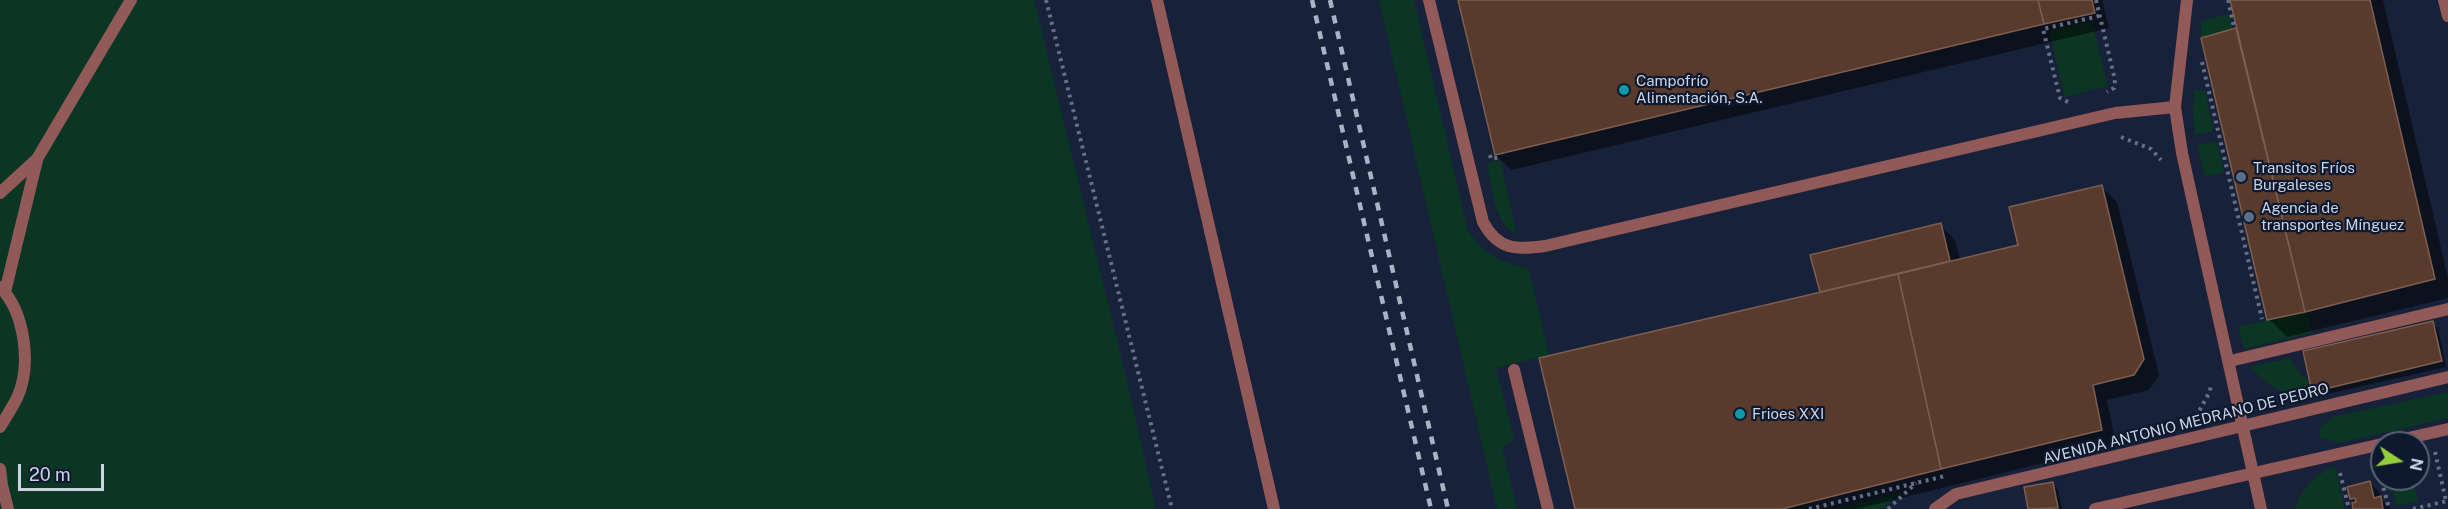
<!DOCTYPE html>
<html>
<head>
<meta charset="utf-8">
<style>
	body { margin:0 }
	#map { position:relative; width:2448px; height:509px; overflow:hidden; background:#172139; font-family:"Public Sans",sans-serif }
	canvas { display:block }
	.north { position:absolute; left:2370px; top:431px; width:60px; height:60px; box-sizing:border-box; background:#0e182e; border:2px solid #5a6376; border-radius:50%; rotate:102deg; font-size:16px; font-weight:700; line-height:24px; text-align:center; color:#cbd3e3 }
	.north::after { content:''; display:block; margin:auto; width:21px; height:27px; background:#95cc3a; clip-path:polygon(50% 0,100% 100%,50% 72%,0 100%) }
	.scale { position:absolute; left:18px; top:464px; width:86px; height:27px; box-sizing:border-box; border:3px solid #cbd3e3; border-top:0; padding-left:8px; font-size:18px; line-height:21px; white-space:nowrap; color:#cbd3e3; -webkit-text-stroke:4px #0e182e; paint-order:stroke }
</style>
</head>
<body>
<div id="map">
<canvas width="2448" height="509"></canvas>
<div class="north">N</div>
<div class="scale">20 m</div>
</div>
<script>
const g = document.querySelector('canvas').getContext('2d');
g.lineJoin = 'round';
function fillPath(path, color) { g.fillStyle = color; g.fill(path, 'evenodd'); }
function strokePath(path, color, width, dash) { g.strokeStyle = color; g.lineWidth = width; g.lineCap = dash ? 'butt' : 'round'; g.setLineDash(dash || []); g.stroke(path); }
function label(font, color, halo, rows, align = 'center') {
  g.font = font + ' "Public Sans",sans-serif'; g.lineWidth = 4.5; g.setLineDash([]); g.textBaseline = 'middle'; g.strokeStyle = halo; g.fillStyle = color; for (const [text, x, y, turn = 0] of rows) {
    g.save(); g.translate(x, y); g.rotate((+turn || 0) * Math.PI / 180); g.textAlign = isNaN(turn) ? turn : align; if (halo) g.strokeText(text, 0, 0); g.fillText(text, 0, 0); g.restore();
  }
}
fillPath(new Path2D(`
	M0,0H1034L1126,377L1156,509H0Z
	M1379,0H1414L1468,231C1486,257 1499,261 1529,269L1549,355L1496,368L1514,439L1502,448L1517,509H1497Z
	M2229,14L2232,29L2201,38V21Z
	M2092,21L2108,86L2065,97L2049,31Z
	M2194,90L2205,91L2214,131L2195,135L2193,117Z
	M2217,141L2224,172L2205,177L2197,145Z
	M1500,160L1517,234C1493,225 1492,185 1487,163Z
	M2307,311L2312,333L2244,349L2238,327Z
	M2289,358L2302,376L2326,389L2327,394C2292,402 2274,392 2250,367Z
	M2448,392V418L2340,443L2321,438L2319,435L2320,428L2333,417Z
	M2335,466L2345,509H2295C2301,488 2316,474 2335,466Z
	M2385,479H2413L2418,501L2397,506L2393,491L2388,492Z
	M1900,493L1883,509H1837Z`), '#0a3623');
fillPath(new Path2D(`
	M1459,0H2102L2109,28L1511,170L1496,155Z
	M2231,0H2383L2448,278V298L2287,337L2269,319L2203,39L2238,29Z
	M2102,187L2117,202L2159,375L2149,390L2107,400L2116,445L1857,509H1576L1822,293L1812,256L1940,225L1955,240L1960,260L2019,246Z
	M2432,323L2438,328L2446,367L2319,396L2314,391Z
	M2053,483L2058,489L2062,509H2030L2026,489Z
	M2370,483L2381,494L2382,500L2391,509H2355L2357,503L2351,498Z`), '#0007');
const building = new Path2D(`
	M1458,0H2038L2044,24L1495,155Z
	M2038,0H2092L2095,13L2044,24Z
	M2230,0H2370L2435,279L2305,312Z
	M2236,28L2305,312L2267,320L2201,38Z
	M2102,185L2144,359L2134,375L2093,385L2102,430L1941,469L1898,274L2018,245L2009,207Z
	M1941,223L1950,261L1820,292L1810,255Z
	M1898,274L1941,469L1782,509H1575L1539,358Z
	M2433,321L2442,361L2312,392L2303,351Z
	M2370,481L2374,498L2381,496L2383,509H2353L2352,503L2356,502L2355,498L2350,499L2347,487Z
	M2053,482L2058,508L2028,509L2024,487Z`);
fillPath(building, '#583b2d');
strokePath(building, '#7d5e4f', 1.5);
strokePath(new Path2D(`
	M1046,0L1172,509
	M2096,0L2115,80L2114,88L2107,92
	M2228,0L2234,27
	M2202,62L2262,319
	M2068,102L2060,98L2043,29L2099,16
	M2121,137L2151,149L2161,160
	M1490,155L1491,159L1501,157
	M2196,417L2210,391L2211,383
	M2435,452L2446,501
	M2378,466L2389,509
	M2340,473L2349,509
	M1809,509L1945,476
	M1888,509L1916,483
	M2413,509L2447,501`), '#666f84', 4, [3, 4.5]);
strokePath(new Path2D(`
	M1157,0L1274,509
	M2230,361L2448,309`), '#925959', 12);
strokePath(new Path2D(`
	M1429,0L1483,222C1498,250 1516,250 1545,246L2115,113L2175,107
	M2187,0L2175,107L2182,153L2261,509
	M2444,0L2448,16
	M0,193L37,159L131,0
	M0,287C25,312 32,366 17,398C12,408 6,417 0,427
	M5,292L37,160
	M1514,370L1548,509
	M2386,443L2448,429
	M0,469L2,485L8,509
	M1935,509L1956,494L2448,377
	M2095,509L2382,444`), '#925959', 12);
strokePath(new Path2D(`
	M1312,0L1431,509
	M1330,0L1448,509`), '#aab3c4', 4.5, [8, 8]);
for (const [x, y, r, color] of [
	[1624,90,6,"#0f9aa8"],
	[2241,177,6,"#5c6f8a"],
	[2249,217,6,"#5c6f8a"],
	[1740,414,6,"#0f9aa8"]
]) { const dot = new Path2D(); dot.arc(x, y, r, 0, 2 * Math.PI); g.fillStyle = color; g.fill(dot); strokePath(dot, '#0e182e', 2); }
label('15px', '#cbd3e3', '#0e182e', [
	["Campofrío",1636,81],
	["Alimentación, S.A.",1636,98],
	["Transitos Fríos",2253,168],
	["Burgaleses",2253,185],
	["Agencia de",2261,208],
	["transportes Mínguez",2261,225],
	["Frioes XXI",1752,414]
], 'left');
label('15px', '#cbd3e3', '#0e182e', [
	["AVENIDA ANTONIO MEDRANO DE PEDRO",2186,424,-14]
]);
</script>
</body>
</html>
